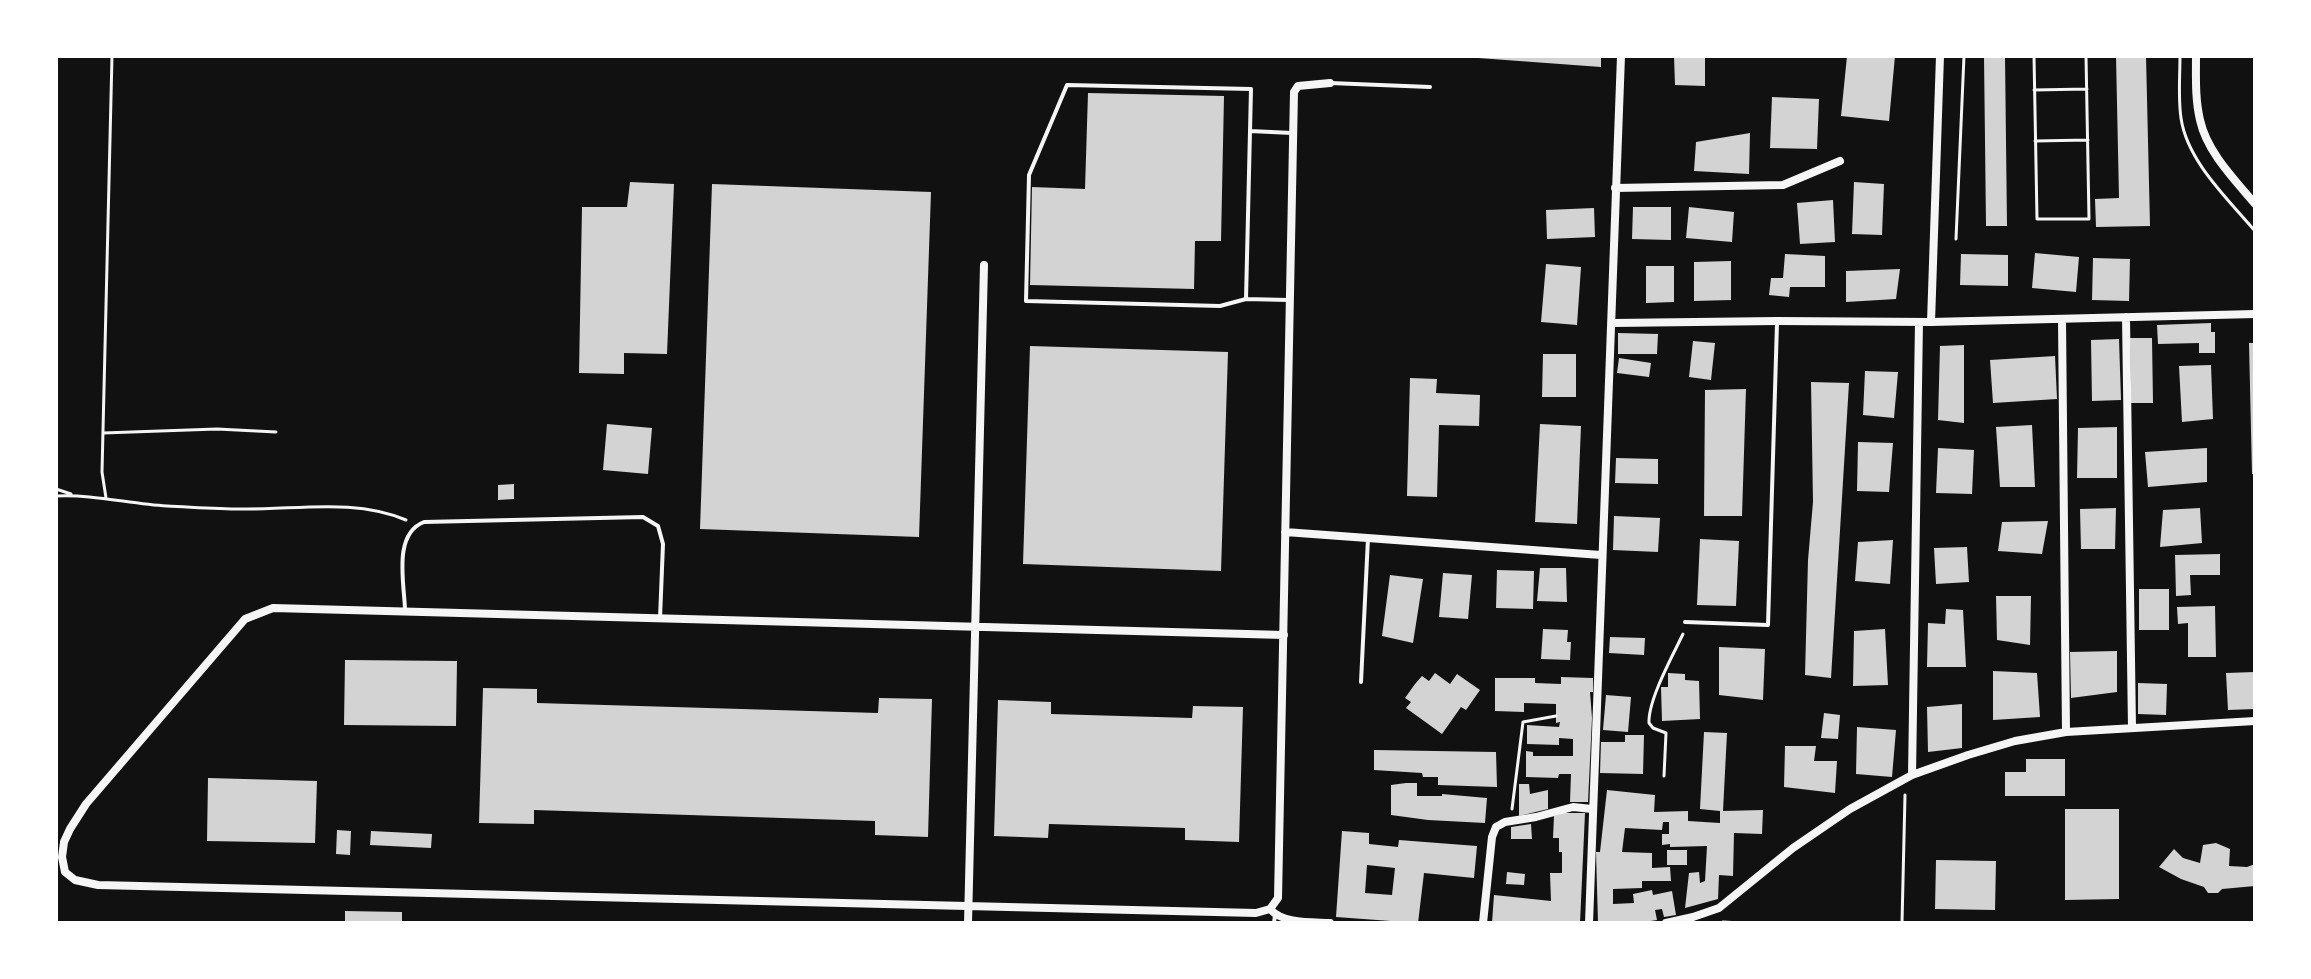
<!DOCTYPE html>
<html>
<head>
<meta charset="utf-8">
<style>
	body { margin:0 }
	#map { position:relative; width:2311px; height:979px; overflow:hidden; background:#111; font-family:Cabin,sans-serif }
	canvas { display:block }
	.frame { position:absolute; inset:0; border:58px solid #fff; pointer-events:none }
</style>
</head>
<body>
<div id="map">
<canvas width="2311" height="979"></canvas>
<div class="frame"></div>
</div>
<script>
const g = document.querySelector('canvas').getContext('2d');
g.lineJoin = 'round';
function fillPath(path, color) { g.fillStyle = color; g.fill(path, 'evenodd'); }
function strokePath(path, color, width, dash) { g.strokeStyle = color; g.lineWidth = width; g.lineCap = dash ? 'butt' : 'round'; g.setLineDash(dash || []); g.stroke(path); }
fillPath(new Path2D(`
	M1478,56H1601V67L1478,58Z
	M1674,56H1705V86L1675,85Z
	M1847,56H1895L1889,121L1841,116Z
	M1984,56H2005L2007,226H1986Z
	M2116,56H2146L2150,226L2096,227L2095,199L2119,198Z
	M1088,93L1224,96L1221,241H1195L1194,289L1030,285L1032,187L1085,189Z
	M1772,97L1819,99L1817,149L1770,148Z
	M1750,133L1749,174L1694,171L1696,142Z
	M630,182L674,184L667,354L624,353V374L579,373L582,207H627Z
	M1854,182L1884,184L1882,235L1852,234Z
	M712,184L931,192L919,537L700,529Z
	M1833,200L1835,242L1800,244L1797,203Z
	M1633,207H1671V240L1632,239Z
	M1689,207L1734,212L1732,242L1686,238Z
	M1594,208L1595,237L1547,239L1546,210Z
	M2035,253L2079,257L2076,292L2032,288Z
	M1785,254L1825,256V287H1790L1789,297L1769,295L1771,278H1783Z
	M1961,254L2008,255V286L1960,285Z
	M2093,258L2130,259L2129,301L2092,300Z
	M1731,261V300L1694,301V262Z
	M1546,264L1581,267L1577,325L1541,322Z
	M1646,266H1674V302L1646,303Z
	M1900,269L1896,299L1846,302V271Z
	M2211,323V332H2215V353H2199V343L2158,344L2157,325Z
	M1618,333L1658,334L1657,354H1618Z
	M2130,338H2152L2153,403H2131Z
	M2119,339L2121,400L2092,401L2091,340Z
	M1693,341L1715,343L1711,380L1689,377Z
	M2249,343H2255V473L2252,474Z
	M1964,345V423L1938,420L1940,346Z
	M1030,346L1228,352L1221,571L1023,564Z
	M1543,354H1576V397H1542Z
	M2055,356L2057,399L1993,403L1990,360Z
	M1619,358L1651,363L1649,377L1617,373Z
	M2211,365L2213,419L2182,422L2179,366Z
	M1865,371L1898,372L1894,418L1863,415Z
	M1410,378L1437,379L1436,393L1480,395L1479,426L1439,425L1437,497L1407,496Z
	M1811,382L1849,383L1831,678L1805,675L1808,560L1813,502Z
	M1746,389L1742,516H1704L1705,390Z
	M607,424L652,428L648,474L603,470Z
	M1540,424L1581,426L1577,524L1535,522Z
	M2032,425L2035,487H2000L1996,427Z
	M2117,427V478H2077L2078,428Z
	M1858,442L1893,443L1889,492L1857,491Z
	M1938,448L1974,450L1972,494L1936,493Z
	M2207,448V482L2148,487L2145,452Z
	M1616,458L1658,459V484L1615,483Z
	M514,484V499L498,500V485Z
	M2116,508L2115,549H2081L2080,509Z
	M2200,508L2202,543L2160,547L2163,510Z
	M1614,516L1660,518L1658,552L1613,550Z
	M2048,521L2042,554L1998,551L2002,522Z
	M1700,539L1739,541L1736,606L1697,605Z
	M1893,540L1890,584L1855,581L1858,542Z
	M1967,547L1969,582L1936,584L1934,548Z
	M2220,554V575H2190L2191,595L2176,596L2175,555Z
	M1540,568H1566L1567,602L1537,601Z
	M1497,570L1534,571L1533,609L1496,608Z
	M1443,573L1472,575L1468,619L1439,617Z
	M1390,575L1423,579L1413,643L1382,636Z
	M2139,589H2169V630H2139Z
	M1996,596H2031L2030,645L1997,640Z
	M2215,606L2216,657H2188V623L2178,624L2177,607Z
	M1946,609L1963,610L1966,667H1927L1928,623L1945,624Z
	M1543,629L1568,630L1567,642H1571L1570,660L1541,659Z
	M1885,629L1888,685L1853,686L1854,631Z
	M1610,637L1645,638L1644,655L1609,653Z
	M1719,647L1765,649L1763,700L1719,695Z
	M2117,651V692L2071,698L2070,652Z
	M345,660L457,661L456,726L344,725Z
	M1993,671L2037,673L2040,717L1993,720Z
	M2255,672V709L2228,710L2226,673Z
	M1435,673L1450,684L1457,674L1480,690L1466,710L1461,707L1442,734L1406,708L1411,702L1405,698L1415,684L1422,676L1429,681Z
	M1668,673L1685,674V680L1699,681L1700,719L1662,721L1661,687H1668Z
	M1561,677L1593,678V692H1590L1592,718L1588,802H1570L1571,774H1559L1558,778L1526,777V751L1533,752V756H1573V739L1559,738V745L1527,744V725L1559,727L1560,722L1556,723V704L1524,703V712L1495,711V678H1535V683L1561,684Z
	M2138,683L2167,684L2166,715L2138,714Z
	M483,688L537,689V703L878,713L879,698L932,699L928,837L875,835V821L534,810V824L479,823Z
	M1606,695L1631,697L1628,732L1603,730Z
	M998,700L1051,702V714L1192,718L1193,706L1243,707L1239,842L1185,840V828L1049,824L1048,838L994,836Z
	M1962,704V748L1928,752L1927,707Z
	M1824,713L1840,715L1838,739L1821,738Z
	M1857,727L1896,730L1892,777L1856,774Z
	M1704,732L1727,733L1723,811L1763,810L1762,834L1734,833L1733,876L1719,875L1718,899L1685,908L1689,873L1699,872L1700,883L1705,881L1707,846L1670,847V844L1662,845V834H1669V822H1663L1662,830L1625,828L1622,852L1652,853V868L1670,867L1671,881H1642V888L1613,889V904L1634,903L1633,894L1652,890L1653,895L1672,891L1676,915L1664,917L1662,909L1655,910L1657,920L1638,923H1598L1596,852H1600L1607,790L1655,795L1654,812L1688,811V821L1720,823V811L1700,809Z
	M1625,735H1644L1643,774L1600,773L1601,742H1625Z
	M1785,746H1816L1814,761H1837L1835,793L1784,787Z
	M1374,750L1496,752L1497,787L1438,785V777H1423L1422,773L1374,770Z
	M2026,759H2065V796H2005V772H2026Z
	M208,778L317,781L315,843L207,841Z
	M1406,783H1417V796H1442V794L1487,798L1485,823L1428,820L1391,815V785Z
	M1519,784H1529L1530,794L1548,790V809L1519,816Z
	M2065,809H2119V899L2065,900Z
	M1563,813H1585L1580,923H1492L1494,895L1551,901L1550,873H1562V852H1559V838H1553L1554,816Z
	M1531,824L1532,839H1511V827Z
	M337,830L351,831L350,855L336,854Z
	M371,831L432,834L431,848L370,845Z
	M1342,831L1369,833V844L1398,847L1399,840L1477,846L1474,878L1424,873L1418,923L1336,917ZM1367,865L1395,868L1392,895L1365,893Z
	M2216,843L2230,849L2229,866L2247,867L2255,864V886L2222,889L2218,893H2208L2204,887L2181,879L2159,867L2174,849L2183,858L2200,863L2203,845Z
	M1667,850H1687V865H1667Z
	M1936,860L1996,861L1995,910L1935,909Z
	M1507,872L1525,874L1524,885L1506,884Z
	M345,911L402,912V923H345Z`), '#d3d3d3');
strokePath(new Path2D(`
	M2034,56L2037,219H2089L2086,56
	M2180,56C2180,76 2178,98 2181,118C2187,161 2228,199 2255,231
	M2034,90L2087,89
	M2035,141L2088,140
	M1956,239L1964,56
	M103,433L217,429L276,432
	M56,489L71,494
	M56,496C93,494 130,504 167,506C191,507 216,509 241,509C296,510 354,498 406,520
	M106,498L102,472L112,56
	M1664,776L1666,733L1653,728L1649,723C1648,700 1672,657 1683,634
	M1512,809L1523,722L1556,716
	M1723,922L1741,923
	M1902,923L1905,795`), '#f5f5f5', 3);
strokePath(new Path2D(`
	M1330,83L1430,87
	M1250,131L1292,133
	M1246,299L1251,89L1067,85L1029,175L1026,301L1220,306L1246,299L1288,300
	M405,609C404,582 393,534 424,522L643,517L658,526L663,544L660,618
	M1685,622L1768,625L1777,323
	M1361,682L1368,538
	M1274,923L1275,915`), '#f5f5f5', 4);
strokePath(new Path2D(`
	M2196,56C2196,77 2195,99 2200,120C2207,152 2234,179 2255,204
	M1615,188L1783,185L1840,161
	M2126,317L2132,728
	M2062,319L2066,732
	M1931,322L1940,56
	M1613,323L1777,321L1931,322L2255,314
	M1285,532L1601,555
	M1912,775L1919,322
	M1270,909L1256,913L98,885L75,880L65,872L62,857L64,842L70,829L86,804L245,619L273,608L1284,635
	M1270,909L1278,898L1294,92L1298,86L1330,83
	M1270,909C1283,924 1311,922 1330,923
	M968,923L984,265
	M1483,923L1492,837L1496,827L1505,822L1536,817L1573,807L1592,809
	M1589,923L1621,56
	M1666,923L1693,917L1719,908L1793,848L1850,809L1912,775L1968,755L2015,741L2066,732L2255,721`), '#f5f5f5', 8);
</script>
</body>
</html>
